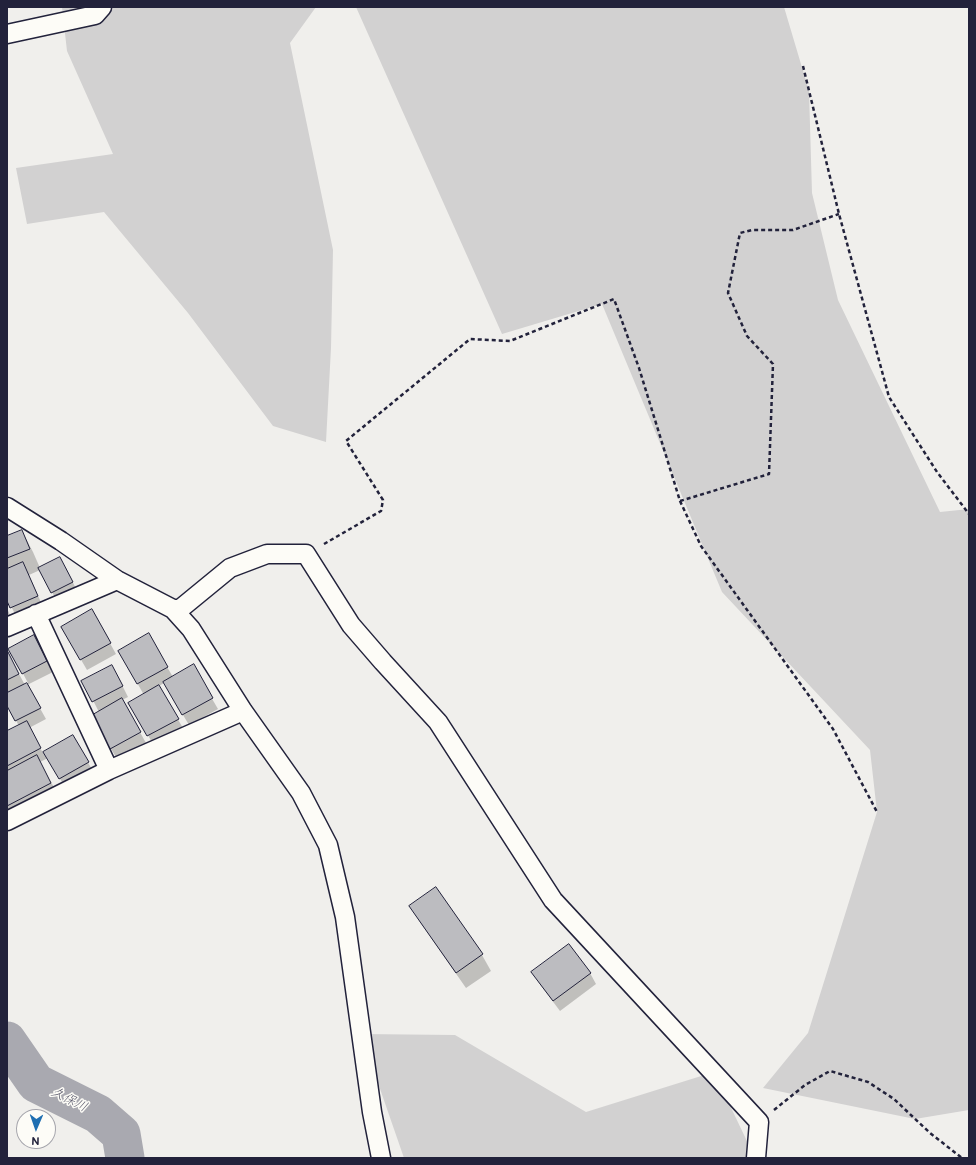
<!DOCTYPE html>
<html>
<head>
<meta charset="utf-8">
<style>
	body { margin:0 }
	#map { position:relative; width:976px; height:1165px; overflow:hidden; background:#f0efec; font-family:"Balsamiq Sans",sans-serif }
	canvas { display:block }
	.frame { position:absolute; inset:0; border:8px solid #22223b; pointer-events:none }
	.north { position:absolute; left:16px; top:1109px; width:40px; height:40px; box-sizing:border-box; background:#fdfcf7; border:1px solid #a5a5ac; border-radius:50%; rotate:182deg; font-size:11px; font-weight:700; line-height:16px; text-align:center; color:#22223b }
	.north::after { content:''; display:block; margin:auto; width:14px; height:18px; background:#1f6fb2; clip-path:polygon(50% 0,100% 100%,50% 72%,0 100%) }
</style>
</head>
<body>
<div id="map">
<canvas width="976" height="1165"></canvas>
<div class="frame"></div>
<div class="north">N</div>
</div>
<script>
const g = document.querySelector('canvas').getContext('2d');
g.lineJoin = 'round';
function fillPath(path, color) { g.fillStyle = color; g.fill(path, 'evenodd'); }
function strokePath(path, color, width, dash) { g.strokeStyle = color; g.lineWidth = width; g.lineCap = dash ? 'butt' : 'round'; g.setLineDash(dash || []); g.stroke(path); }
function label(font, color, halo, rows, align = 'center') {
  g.font = font + ' "Balsamiq Sans","Klee One",sans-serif'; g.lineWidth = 3; g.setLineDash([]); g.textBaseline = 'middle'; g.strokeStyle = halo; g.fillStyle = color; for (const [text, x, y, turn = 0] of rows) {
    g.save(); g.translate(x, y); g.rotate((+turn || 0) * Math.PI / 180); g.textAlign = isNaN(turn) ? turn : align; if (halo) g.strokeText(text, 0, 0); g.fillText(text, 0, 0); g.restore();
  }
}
fillPath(new Path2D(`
	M62,7H316L290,43L333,250L331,348L326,442L273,426L188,313L104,212L27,224L16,168L113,154L67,51Z
	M356,7H784L809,91L812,193L838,300L940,512L969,509V1110L915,1119L763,1088L808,1033L877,812L870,750L722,592L602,304L502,334Z
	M361,1034L455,1035L586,1112L714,1072L755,1158H404Z`), '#d2d1d1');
fillPath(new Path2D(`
	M22,531L33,552L40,568H66L78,593L58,603L40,570L29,575L43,607L17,618L7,598V537Z
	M7,608L17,632L7,636Z
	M92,611L116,654L87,670L62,627Z
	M148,635L173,677L193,666L218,709L189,725L164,683L159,686L184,730L154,746L130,703L144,695L119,651Z
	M40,647L53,672L27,685L46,719L29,728L43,753L73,736L94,773L66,789L48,758L40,762L57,793L7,820V732L19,726L7,704V652L25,685L28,683L10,649Z
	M118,677L128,697L122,700L146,743L117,759L92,716L99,712L83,681Z
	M436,889L482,955L491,971L466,988L420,922L411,907Z
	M533,972L590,973L596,984L560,1011L539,983Z`), '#0003');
strokePath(new Path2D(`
	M7,1041L36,1083L98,1114L121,1134L125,1158`), '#a9a9b0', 39);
const building = new Path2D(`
	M22,530L30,549L7,558V536Z
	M60,557L73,582L51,593L38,568Z
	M23,562L38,596L10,608L7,601V569Z
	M92,609L111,643L80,660L61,627Z
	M149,633L168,667L137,684L118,651Z
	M34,635L47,661L22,674L8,649Z
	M7,650L19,674L7,680Z
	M194,664L213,698L182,715L163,682Z
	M112,665L123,686L92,702L81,681Z
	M27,683L41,708L15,721L7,706V693Z
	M159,685L179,719L147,736L128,703Z
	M122,698L141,732L110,749L91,716Z
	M27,721L41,748L7,766V731Z
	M73,735L89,762L59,779L43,752Z
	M37,755L51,783L7,806V771Z
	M436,887L483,954L456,973L409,906Z
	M569,944L591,973L553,1001L531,972Z`);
fillPath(building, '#bcbcc0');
strokePath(building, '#22223b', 1);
const minor = new Path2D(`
	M7,34L95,15L102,7
	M7,507L61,541L117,580L173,609L191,629L243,711L301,793L328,845L345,917L372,1112L381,1158
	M173,609H180L230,568L267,554H306L351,625L383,662L438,722L553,900L759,1122L756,1158
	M36,614L109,770
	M7,627L117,580
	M7,821L109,770L243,711`);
strokePath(minor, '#22223b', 21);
strokePath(new Path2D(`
	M803,66L839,214L889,397L937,472L969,514
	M680,501L769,474L773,364L747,336L728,293L740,233L752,230H793L839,214
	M324,544L381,511L383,500L346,441L470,339L510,341L614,299L639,368L680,501L701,546L833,729L877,812
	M774,1110L805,1085L830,1071L868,1082L894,1099L930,1133L962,1158`), '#22223b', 2.5, [4, 3]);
strokePath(minor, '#fdfcf7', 18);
label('italic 13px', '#58586a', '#fdfcf7', [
	["久保川",69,1100,27]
]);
</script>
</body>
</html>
